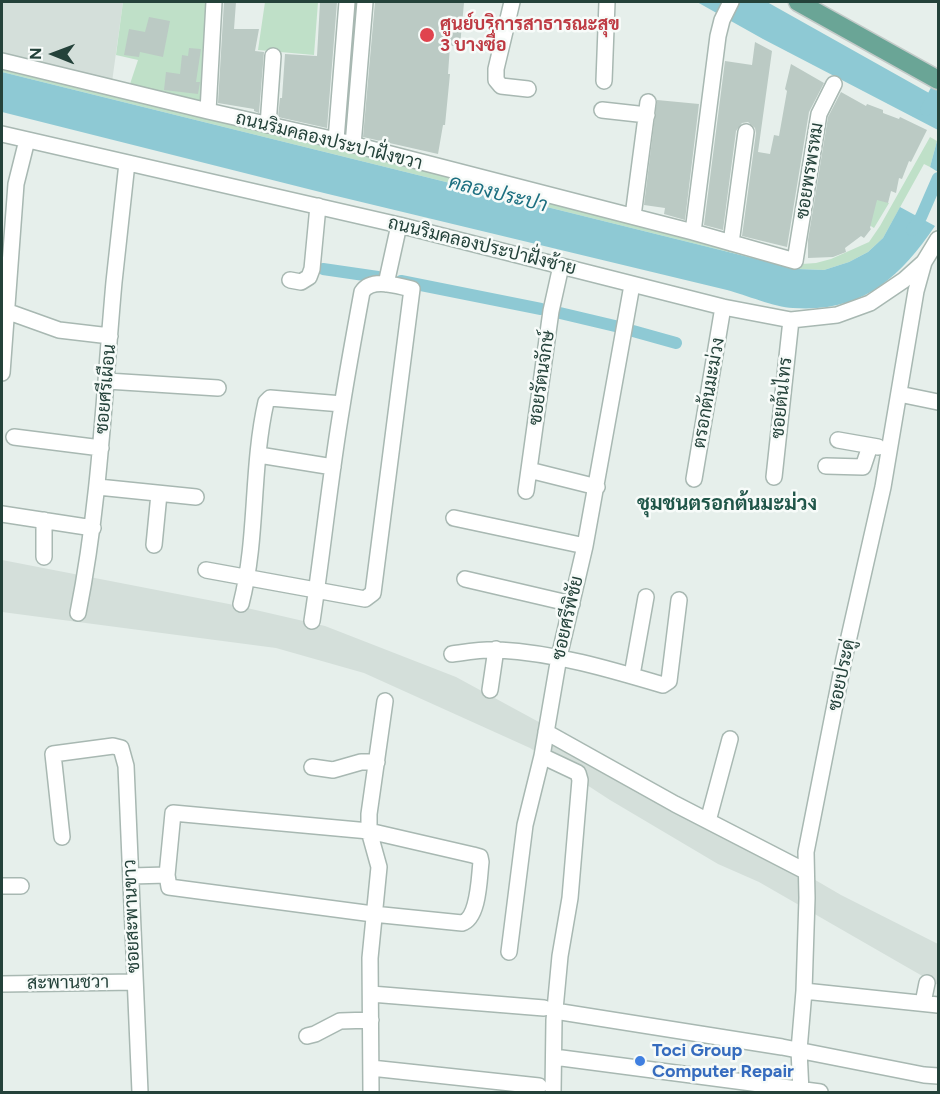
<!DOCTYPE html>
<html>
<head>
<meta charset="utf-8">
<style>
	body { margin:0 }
	#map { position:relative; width:940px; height:1094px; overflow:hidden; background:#e6efeb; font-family:Figtree,sans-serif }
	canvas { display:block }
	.frame { position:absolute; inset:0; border:3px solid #24423a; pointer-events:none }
	.north { position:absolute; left:24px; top:24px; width:60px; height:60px; -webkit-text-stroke:4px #f7fbf9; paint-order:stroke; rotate:271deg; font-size:16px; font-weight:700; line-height:24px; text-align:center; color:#24423a }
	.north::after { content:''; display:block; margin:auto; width:21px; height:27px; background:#24423a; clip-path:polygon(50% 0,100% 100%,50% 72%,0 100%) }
</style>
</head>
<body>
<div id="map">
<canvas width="940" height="1094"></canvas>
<div class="frame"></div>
<div class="north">N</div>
</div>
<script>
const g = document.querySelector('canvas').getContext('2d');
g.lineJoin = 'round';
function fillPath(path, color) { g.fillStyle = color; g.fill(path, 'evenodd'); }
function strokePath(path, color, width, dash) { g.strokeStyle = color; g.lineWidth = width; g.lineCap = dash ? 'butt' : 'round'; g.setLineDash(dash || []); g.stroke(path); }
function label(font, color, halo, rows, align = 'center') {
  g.font = font + ' Figtree,Sarabun,sans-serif'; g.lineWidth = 5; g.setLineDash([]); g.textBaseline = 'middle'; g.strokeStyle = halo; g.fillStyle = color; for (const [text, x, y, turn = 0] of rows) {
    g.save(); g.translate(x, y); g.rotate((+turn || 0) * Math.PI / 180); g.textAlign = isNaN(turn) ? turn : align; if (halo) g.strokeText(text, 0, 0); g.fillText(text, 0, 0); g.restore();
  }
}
fillPath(new Path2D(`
	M2,2H123L112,82L2,56Z
	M2,560L234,605L325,626L456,677L618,765L841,895L938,944V985L759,882L718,864L610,800L530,748L364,673L276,648L2,612Z`), '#d4dfda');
fillPath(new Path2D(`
	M123,2H209L200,104L129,87L138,60L116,55Z
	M265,2H318L314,55L258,50Z
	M2,65L256,127L802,264L816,263L831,259L869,242L880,226L930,137L937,141L930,167L924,164L883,238L868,252L849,262L824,270L797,269L2,72Z
	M869,196L889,203L874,228L851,214Z`), '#bfe0c8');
fillPath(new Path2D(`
	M697,2H767L938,98V130L763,39Z
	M2,72L797,269L824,270L849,262L868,252L883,238L900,207L935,226C899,279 861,313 793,308C774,307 746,295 727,290L324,193L2,112Z
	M937,141L938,142V172L930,167Z`), '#8ec9d4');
strokePath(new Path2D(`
	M926,110L938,87
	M912,230L921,217L938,178
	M323,269L378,277
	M401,281L541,309
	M560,313L615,326
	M633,331L676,343`), '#8ec9d4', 12);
fillPath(new Path2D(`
	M224,2H236L234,29H259L255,51L264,52L259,113L254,111V109L218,103Z
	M320,2H337L327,128L278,117L280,98H282L285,54L317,56Z
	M375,2H453L464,3L460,46H450L448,74H450L445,125H443L438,154L363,137Z
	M149,17L170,21L163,57L140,52L139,57L124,55L129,29L145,32Z
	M755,42L772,51L758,152L770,154L774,135L779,136L787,91L785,89L791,64L824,83L809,112L787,247L742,236L756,133L755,128L748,122L742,123L736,131L723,230L704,225L725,61L752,65Z
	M189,48L201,49L196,82H200L198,94L164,90L166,72L180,74L182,55L188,56Z
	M841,92L866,106L867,104L883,110V113L899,119L900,117L927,130L911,162L909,161L902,179L899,178L896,193L891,191L888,203L877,200L870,228L871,229L864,238L861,236L845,248L846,252L833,257L808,258V240L828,117Z
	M657,100L699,104L685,220L664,214L665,208L644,205Z`), '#bbcac4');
const minor = new Path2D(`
	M512,2L496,69V80L501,86L528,89
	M2,61L208,111L340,141L693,232L795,261L819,114L834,84
	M604,81L607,2
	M602,110L647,115
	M208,111L214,2
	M268,125L273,56
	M2,134L399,225L723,307L791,320L837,315L870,303L904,280L924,262L938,239
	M336,140L347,2
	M353,145L365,2
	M633,216L648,102
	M693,232L718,36L722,20L731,2
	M731,243L746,132
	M290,280L301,282L309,277L312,269L318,206
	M386,284L399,225
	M6,311L59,330L110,336
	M2,373L16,184L27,140
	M107,381L218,388
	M899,394L938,402
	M14,437L101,448
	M838,440L878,447
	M259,455L333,467
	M826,466L863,467L870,446
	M529,470L597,487
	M774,477L791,320
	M694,479L723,307
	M98,487L196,497
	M526,491L551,311L561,266
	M2,514L93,528
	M454,518L585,546
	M154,545L159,494
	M44,557V520
	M206,570L365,599L373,593L412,289C397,286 372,277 362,292C355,330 348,368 342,406C330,477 323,549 312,621
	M465,579L572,604
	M241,604C258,538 251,468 266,402L270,398L342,404
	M78,613C100,503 104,393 114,282C118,242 123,203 127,163
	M452,654C467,652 484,649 499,650C555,653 609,669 663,685L669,681L679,600
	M632,675L646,597
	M490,690L496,649
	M546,732L675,804L805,871
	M542,756L578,773L580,780L570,898L560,956L554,1020L553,1092
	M312,767L333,770L361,762H377
	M708,821L730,739
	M62,837L53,754L113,746L121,748L126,766L140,1092
	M131,876L167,875L169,887L373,914L462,923C479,918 479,878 481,862L480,857L473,855L369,831L173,813L167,875
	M2,886H21
	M509,952L525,825L542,756L559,657L585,546L632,285
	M2,984L135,982
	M804,991L938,1005
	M371,994L544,1008
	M923,1003L927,983
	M555,1011L782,1047L924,1075L938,1076
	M307,1036L315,1034L340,1021L371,1020
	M554,1057L820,1092
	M371,1068L539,1086
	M371,1092L370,958L379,867L369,831V814L385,701
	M801,1092L799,1050L804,991L807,898L806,852L844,659L883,487L916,291L924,262`);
const major = new Path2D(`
	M798,2L938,80`);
strokePath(minor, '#a8b8b2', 18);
strokePath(major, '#c2cac8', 21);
strokePath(minor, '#fff', 15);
strokePath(major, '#6aa596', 18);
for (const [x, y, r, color] of [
	[427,35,8,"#e0444e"],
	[640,1061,6,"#3f7fe0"]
]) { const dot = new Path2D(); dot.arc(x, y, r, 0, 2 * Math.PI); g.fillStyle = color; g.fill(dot); strokePath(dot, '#f7fbf9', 2); }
label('bold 18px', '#be3a42', '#f7fbf9', [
	["ศูนย์บริการสาธารณะสุข",440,25],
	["3 บางซื่อ",440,46]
], 'left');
label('18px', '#24423a', '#f7fbf9', [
	["ถนนริมคลองประปาฝั่งขวา",329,141,14],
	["ซอยพรพรหม",810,171,-81],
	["ถนนริมคลองประปาฝั่งซ้าย",482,246,14],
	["ซอยรัตนจักษ์",542,378,-82],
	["ซอยศรีเผือน",106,389,-85],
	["ตรอกต้นมะม่วง",709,393,-80],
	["ซอยต้นไทร",782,398,-84],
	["ซอยศรีพิชัย",568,618,-77],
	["ซอยประดู่",842,675,-78],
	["ซอยสะพานขาว",132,916,-92],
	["สะพานชวา",68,983,-1]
]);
label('bold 18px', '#366cbe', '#f7fbf9', [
	["Toci Group",652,1051],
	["Computer Repair",652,1072]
], 'left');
label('italic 20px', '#1c6f80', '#f7fbf9', [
	["คลองประปา",498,194,14]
]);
label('bold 20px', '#1f5548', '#f7fbf9', [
	["ชุมชนตรอกต้นมะม่วง",727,504]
]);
</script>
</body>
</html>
